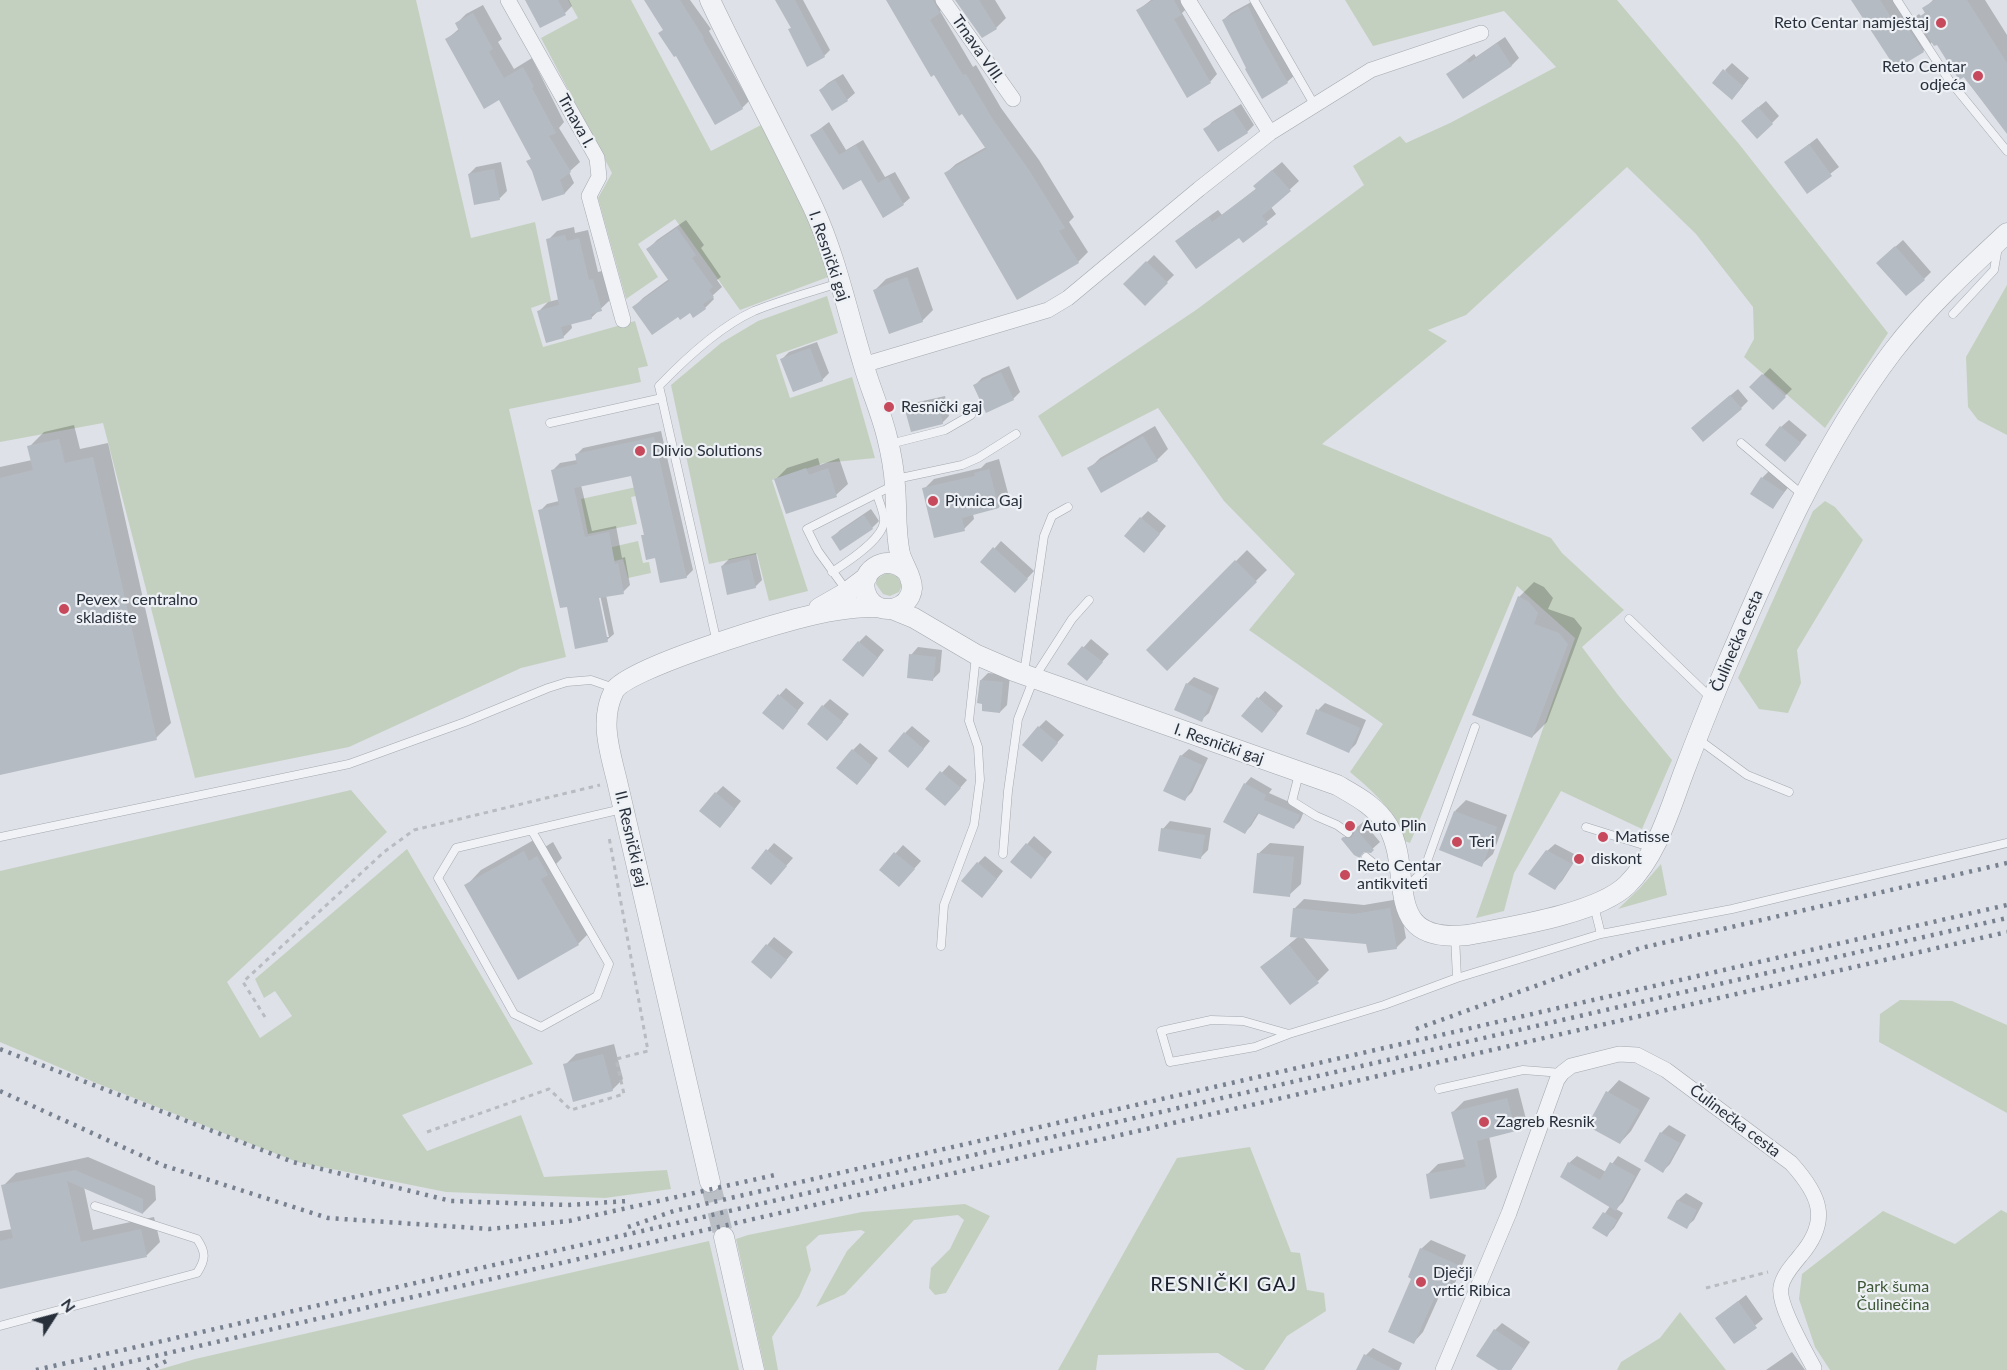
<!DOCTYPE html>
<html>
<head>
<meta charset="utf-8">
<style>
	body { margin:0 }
	#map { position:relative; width:2007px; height:1370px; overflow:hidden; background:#dee1e7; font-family:Lato,sans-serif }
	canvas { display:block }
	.north { position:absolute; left:24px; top:1286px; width:60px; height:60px; -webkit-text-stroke:4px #edf0f4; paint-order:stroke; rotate:54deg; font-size:16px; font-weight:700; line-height:24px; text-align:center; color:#28303c }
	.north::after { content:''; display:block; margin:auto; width:21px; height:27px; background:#28303c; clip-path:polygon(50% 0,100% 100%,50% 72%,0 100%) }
</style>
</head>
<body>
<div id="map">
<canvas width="2007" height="1370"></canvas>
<div class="north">N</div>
</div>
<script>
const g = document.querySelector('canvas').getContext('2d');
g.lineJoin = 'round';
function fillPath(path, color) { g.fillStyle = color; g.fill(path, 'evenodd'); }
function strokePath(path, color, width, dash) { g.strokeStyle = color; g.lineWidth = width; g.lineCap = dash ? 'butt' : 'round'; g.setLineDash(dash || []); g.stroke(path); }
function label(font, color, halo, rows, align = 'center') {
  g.font = font + ' Lato,sans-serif'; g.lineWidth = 4.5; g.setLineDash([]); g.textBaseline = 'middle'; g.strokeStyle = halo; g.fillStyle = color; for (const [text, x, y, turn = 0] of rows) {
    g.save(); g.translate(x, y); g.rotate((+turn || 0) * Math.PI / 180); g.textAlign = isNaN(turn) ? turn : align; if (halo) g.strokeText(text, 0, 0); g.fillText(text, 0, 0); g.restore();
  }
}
fillPath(new Path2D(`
	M0,0H416L471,238L535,222L551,301L531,308L543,347L635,321L648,366L638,368L641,382L509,409L566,657L521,668L349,747L195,778L103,423L0,442Z
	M568,0H631L711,151L761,125L810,224L828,277L740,310L675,219L638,244L658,277L626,299L598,198L612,173L541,38L578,18Z
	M1345,0H1617L1739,144L1888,333L1825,428L1744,357L1754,339L1753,307L1696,234L1627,167L1466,315L1428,330L1447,341L1322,444L1446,496L1551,538L1562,553L1624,610L1582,647L1618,695L1672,760L1642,829L1561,791L1514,873L1504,911L1476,918L1575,638L1517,586L1410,843L1402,840C1390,805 1377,795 1350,772L1383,724L1249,630L1295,574L1224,501L1158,408L1062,457L1038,416L1196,310L1364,185L1353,166L1400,136L1406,143L1450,123L1556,67L1504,11L1373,46Z
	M2007,285V435L1978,420L1968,407L1966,357Z
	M827,296L838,333L776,355L790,398L852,377L875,458L824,463L772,480L808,591L769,601L757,554L709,564L671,385L721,343L758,321Z
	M664,481L666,490L631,497L637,524L588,534L581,499Z
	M1825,501L1835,507L1863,540L1797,650L1801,683L1788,713L1759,709L1738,678L1813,511Z
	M638,541L643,563L649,562L651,573L628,578L623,559L598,565L595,551Z
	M886,573L897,576L902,585L899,592L890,596L883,594L876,584L877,579Z
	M351,790L387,832L227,982L260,1038L292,1016L275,991L264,998L255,979L407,849L533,1064L402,1115L427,1151L521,1115L544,1177L667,1170L671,1189L605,1198L446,1192L297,1162L96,1083L0,1042V871Z
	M1661,864L1667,895L1618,909L1639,889Z
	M1900,1000L1952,1001L2007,1025V1113L1879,1042L1880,1014Z
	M1250,1147L1291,1252L1300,1253L1307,1290L1324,1293L1326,1311L1287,1336L1264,1370H1245L1218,1353L1098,1355L1096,1370H1058L1177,1158Z
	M965,1204L990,1216L946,1293L935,1295L929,1288L931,1268L950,1249L964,1220L958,1215L914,1220L845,1294L816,1307L847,1251L865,1232L861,1230L819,1235L806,1247L811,1270L799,1297L772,1337L778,1370H765L736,1239L748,1235L862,1212Z
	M2001,1210L2007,1213V1370H1830L1815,1347L1799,1299L1802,1274L1883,1211L1955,1244Z
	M709,1241L739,1370H158L195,1359Z
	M1680,1312L1726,1370H1617L1621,1362L1660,1338Z`), '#c4d0bf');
fillPath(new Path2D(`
	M527,0H569L572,6L565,13Z
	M646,0H690L711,29L709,31L749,101L742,108L664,29Z
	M776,0H803L830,50L824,56L792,27Z
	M888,0H948L949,2L940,11L973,67L976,65L1001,108L1039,160L1074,217L1069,222L1088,252L1078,262L946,173L956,164L986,147Z
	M957,0H995L1006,18L996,28Z
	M1151,0H1185L1189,6L1182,13L1217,74L1210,82L1138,10Z
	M1255,0L1295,75L1287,82L1262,97L1223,20L1231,13Z
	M1853,0H1900L1912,19L1919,14L1921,16L1926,12L1924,9L1933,0H1985L2007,35V132L1937,43L1933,41L1923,51Z
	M483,5L502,39L498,42L514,69L532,58L564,122L559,128L580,162L569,172L574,183L565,193L543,200L534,171L528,162L532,158L500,98L447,39L460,28L457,23L466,14Z
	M1505,37L1519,58L1512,65L1463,97L1448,75L1474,54L1476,57Z
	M1732,63L1749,78L1739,91L1725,70Z
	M843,74L855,93L847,100L820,90L828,83Z
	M1766,101L1779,116L1772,123L1750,114Z
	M1241,104L1254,125L1247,132L1205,130L1212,122Z
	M829,122L846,150L863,140L885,177L895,172L910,198L903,204L861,177L812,135Z
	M1817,138L1839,167L1807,192L1786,162Z
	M501,162L507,191L500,198L475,203L469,174L476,167Z
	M1282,162L1299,181L1271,207L1276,214L1243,241L1239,236L1177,242L1186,233L1218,210L1222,215L1257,188L1264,177Z
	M686,220L704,245L701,248L721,277L717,280L722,287L712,296L714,299L705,308L678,315L634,307L643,298L669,279L648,249L657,240Z
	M574,227L575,233L588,230L598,272L602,271L610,300L591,318L571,323L572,328L563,337L539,311L548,302L560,299L548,240L557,231Z
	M1903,240L1931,272L1924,279L1885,256Z
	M1154,255L1174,275L1145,304L1125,284Z
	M918,267L933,310L922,321L875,290L886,279Z
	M817,342L829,373L822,380L782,359L789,352Z
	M1009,366L1020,392L1013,399L975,385L982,378Z
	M1770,368L1792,389L1773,408L1751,387Z
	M1738,389L1748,401L1741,408L1700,421Z
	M945,396L949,416L942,423L907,410L914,403Z
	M1789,420L1807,435L1792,453L1781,427Z
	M74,425L80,449L108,443L171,723L156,738L0,773V467L32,460L29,447L44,432Z
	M1155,426L1168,449L1157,460L1089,469L1100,458Z
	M661,431L693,570L686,577L657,556L643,536L645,533L632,474L581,485L592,531L616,526L622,558L625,557L630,585L623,592L606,595L614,634L607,640L568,605L540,511L547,504L559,501L553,470L560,463L577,460L576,455L583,448ZM599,590L609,637H606L596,591Z
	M818,458L820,465L839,458L848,484L836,495L776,479L787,468Z
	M999,459L1009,497L999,507L973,514L974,519L964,529L924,489L934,479L981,468L986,463Z
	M1769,471L1790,485L1773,507L1762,478Z
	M871,509L879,521L872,528L833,537L840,530Z
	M1148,511L1166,526L1151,544L1141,518Z
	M1001,541L1034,571L1022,584L994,549Z
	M1247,550L1267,570L1167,669L1148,650Z
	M756,553L762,580L755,587L722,566L729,559Z
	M1534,582L1544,587L1553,598L1548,609L1574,618L1582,628L1547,722L1532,737L1519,597Z
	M866,635L884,650L870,668L859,642Z
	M1091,639L1109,654L1087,679L1069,664Z
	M918,647L942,650L940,672L933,679L911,655Z
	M988,673L1010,675L1007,705L1000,712L981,680Z
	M1194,677L1219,688L1209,713L1201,720L1187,684Z
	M786,688L804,703L790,720L764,712Z
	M1265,691L1283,706L1269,723L1243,715Z
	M830,699L849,714L834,732L823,706Z
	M1325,703L1366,720L1356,744L1349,751L1318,710Z
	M1046,720L1064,735L1049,752L1039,727Z
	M912,726L930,741L915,759L905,733Z
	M860,743L878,758L864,776L853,750Z
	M1189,749L1208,758L1192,792L1185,799L1181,756Z
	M949,765L967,780L952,797L927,789Z
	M1251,777L1272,789L1269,793L1305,809L1300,821L1293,828L1259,813L1251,826L1245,832V784Z
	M723,786L741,801L727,819L716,793Z
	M1466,800L1507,815L1493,854L1481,865L1455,811Z
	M1170,821L1211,828L1208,850L1201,857L1163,829Z
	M1363,822L1380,842L1370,851H1365L1360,856L1343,839Z
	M1034,836L1052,852L1038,869L1013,861Z
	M539,837L545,847L553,842L562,858L556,864L593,929L578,944L466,886L481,870Z
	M774,843L793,858L778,875L753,867Z
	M1270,843L1304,846L1301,884L1289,895L1258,854Z
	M1555,844L1578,856L1562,881L1555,888L1547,851Z
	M903,845L921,861L906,878L881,870Z
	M985,856L1003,871L989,889L978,863Z
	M1304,899L1364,905L1399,899L1406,938L1396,948L1368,942L1302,936L1329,970L1318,981L1262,967L1299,936L1294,909Z
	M774,937L793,952L778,970L753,962Z
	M614,1044L623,1079L612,1090L565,1065L576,1054Z
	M1619,1080L1650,1098L1631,1131L1620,1143L1589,1125L1608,1092Z
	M1518,1088L1526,1119L1515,1130L1489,1136L1497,1177L1486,1188L1427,1175L1438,1164L1465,1159L1453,1112L1464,1101Z
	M1669,1125L1686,1135L1670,1164L1663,1171L1646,1161L1661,1133Z
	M1577,1156L1606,1172L1618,1156L1641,1169L1623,1202L1616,1209L1623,1213L1614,1228L1607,1235L1595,1228L1610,1206L1569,1163Z
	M88,1157L155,1186L156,1200L143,1213L84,1187L93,1230L154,1217L160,1242L147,1255L0,1288V1231L12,1229L3,1186L16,1173Z
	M1686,1193L1703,1203L1694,1220L1686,1227L1669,1217L1678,1200Z
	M1431,1240L1466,1255L1455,1283L1445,1292L1442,1290L1423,1332L1414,1342L1413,1278L1421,1249Z
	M1746,1295L1763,1319L1735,1342L1717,1318Z
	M1502,1323L1530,1342L1511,1370H1501L1495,1330Z
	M1373,1348L1402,1363L1399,1370H1358L1366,1355Z
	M1792,1352L1805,1370H1766Z`), '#0003');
fillPath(new Path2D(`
	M525,0H558L566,15L540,28Z
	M644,0H680L704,38L703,39L743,109L715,125L676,56L674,57L658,33L663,30Z
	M775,0H795L825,57L807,67L788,29L791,28Z
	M886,0H933L940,13L930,20L963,75L966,74L992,118L1029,170L1065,228L1059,231L1079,263L1017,300L944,173L986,149L962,114L959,116L934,75L931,77Z
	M955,0H979L997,29L982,38Z
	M1154,0H1174L1182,15L1174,19L1211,83L1187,98L1136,10Z
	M1851,0H1880L1899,30L1906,25L1924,52L1896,69Z
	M1935,0H1967L2007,63V134L1964,77L1959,80L1937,45L1934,46L1916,19L1925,13L1922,8Z
	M1248,6L1263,39L1288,83L1262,99L1245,69L1246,68L1222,20Z
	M473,13L493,49L489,52L504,78L523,67L534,87L532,88L556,133L549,136L571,172L560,180L565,194L542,201L532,171L526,161L531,159L499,100L484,109L445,39L459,31L455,23Z
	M1497,43L1512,66L1463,99L1446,74L1467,60L1469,63Z
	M1723,69L1743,86L1732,100L1712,83Z
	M835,80L848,101L832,111L819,90Z
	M1758,107L1773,124L1757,139L1741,121Z
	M1233,110L1248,133L1218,152L1203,129Z
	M822,128L839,155L856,145L878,183L888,177L904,205L883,218L861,180L843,190L810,135Z
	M1809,144L1832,176L1807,194L1784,162Z
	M494,169L500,200L474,205L468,174Z
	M1272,170L1291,191L1262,216L1268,224L1243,243L1239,238L1196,269L1175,241L1209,217L1212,222L1256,189L1253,186Z
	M677,228L696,255L692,258L713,287L709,290L714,297L703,304L706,309L693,318L690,313L680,320L678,317L652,335L632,307L669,281L646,249Z
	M565,235L567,241L579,238L589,280L593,279L602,311L591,314L592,319L561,327L564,338L546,343L537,311L559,305L546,239Z
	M1895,246L1925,280L1906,296L1876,263Z
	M1146,261L1168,283L1145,306L1123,284Z
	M907,277L923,322L889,334L873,290Z
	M810,348L823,381L793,392L780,359Z
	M1001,372L1014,400L986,413L973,385Z
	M1762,374L1786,397L1773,410L1749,387Z
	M1730,395L1742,409L1703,442L1691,428Z
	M938,402L943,424L911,432L905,410Z
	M1780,426L1801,443L1785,462L1765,445Z
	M1143,436L1158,461L1101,493L1087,468Z
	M654,437L687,578L660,583L655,558L646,560L641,535H644L631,476L574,488L585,537L609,532L615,564L618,563L624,594L599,598L608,642L575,649L567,607L560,608L538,510L559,505L551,470L577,464L575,454Z
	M59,439L65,463L93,457L157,740L0,775V478L33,470L27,446Z
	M806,468L809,475L828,468L837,497L786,514L774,479Z
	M989,469L999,508L962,518L965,531L934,538L922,488L975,476L974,473Z
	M1761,477L1784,492L1773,509L1750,494Z
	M864,515L873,529L840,551L831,537Z
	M1140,517L1160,534L1144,553L1124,536Z
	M993,547L1028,579L1015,593L980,562Z
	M749,559L756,588L727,595L721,566Z
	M1235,560L1257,582L1167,671L1146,650Z
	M1518,596L1529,602L1538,613L1534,624L1559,633L1568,644L1532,738L1472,715Z
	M858,641L878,658L863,677L842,660Z
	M1082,646L1103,662L1087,681L1067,664Z
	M909,654L936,657L933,681L907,678Z
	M980,680L1003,682L1000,713L982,711V704L977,703Z
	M1186,683L1213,696L1202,722L1174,710Z
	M778,694L798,711L783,730L762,713Z
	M1257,697L1277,714L1262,733L1241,716Z
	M822,705L843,722L827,741L807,724Z
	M1316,709L1360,728L1349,753L1306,734Z
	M1038,726L1058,743L1042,762L1022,745Z
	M904,732L924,749L908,768L888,751Z
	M852,749L872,766L857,785L836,768Z
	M1180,755L1202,765L1185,801L1163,791Z
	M940,771L961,788L945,806L925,789Z
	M1244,783L1266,795L1264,800L1300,815L1294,829L1257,813L1245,834L1223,822Z
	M715,792L735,809L720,828L699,811Z
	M1454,811L1497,827L1482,867L1439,850Z
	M1161,828L1205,835L1201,859L1158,851Z
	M1355,828L1374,850L1371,853L1363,852L1360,858L1354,855L1341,839L1343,837L1351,838L1354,834L1353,829Z
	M1026,843L1046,860L1031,879L1010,862Z
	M766,849L787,866L771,885L751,868Z
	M1546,850L1572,864L1555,890L1528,874Z
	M524,851L529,861L537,856L548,875L541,879L579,945L518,980L464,885Z
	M894,852L915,869L899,887L879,870Z
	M1257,853L1294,857L1290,897L1253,893Z
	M977,862L997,879L982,898L961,881Z
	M1293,908L1354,914L1390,908L1397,949L1368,953L1366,944L1290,937Z
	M766,944L787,960L771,979L751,962Z
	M1289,945L1319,983L1290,1005L1260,967Z
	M603,1054L613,1091L573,1102L563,1064Z
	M1606,1091L1640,1110L1620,1144L1587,1126Z
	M1507,1098L1516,1131L1477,1141L1486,1189L1430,1199L1426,1174L1466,1167L1451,1112Z
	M1660,1132L1680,1143L1663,1173L1644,1161Z
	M1568,1162L1600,1180L1610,1162L1635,1176L1616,1211L1560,1177Z
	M75,1170L143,1199V1214L67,1181L81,1242L141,1229L147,1257L0,1289V1241L13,1238L1,1185Z
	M1677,1200L1697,1210L1687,1229L1667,1218Z
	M1603,1212L1617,1220L1607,1237L1592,1228Z
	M1420,1248L1458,1265L1445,1294L1438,1290L1414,1344L1388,1332L1411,1279L1408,1277Z
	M1738,1301L1757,1328L1734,1344L1715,1318Z
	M1494,1329L1524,1349L1511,1370H1498L1476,1356Z
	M1364,1354L1395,1370H1356Z`), '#b5bbc3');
strokePath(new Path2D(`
	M710,1182L724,1237`), '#babec5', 20, [20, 10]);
const service = new Path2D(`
	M1254,0L1315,106
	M1897,0L1949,80L2007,151
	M1953,314L1994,270L1998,247
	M550,423L662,398
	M1741,443L1804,496
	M890,444L945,430L971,415
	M896,479L962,465L978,458L1016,434
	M832,572C846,563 882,540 884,522C885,514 879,502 877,494
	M847,591L818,551L807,529L894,485
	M1629,619L1712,699
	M717,643L659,386C685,359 721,326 754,311C781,300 811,292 839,283
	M1024,673L1044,536L1052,516L1068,507
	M1698,739L1747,775L1789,792
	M1299,774L1292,801L1316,816L1337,825L1348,833
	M1586,827L1653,848
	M532,831L609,964L597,996L541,1027L514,1014L438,878L456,848L622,809
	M0,837L349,764L465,722L548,688L567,682L591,680L614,688
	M1003,854L1008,791L1018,719L1034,678L1072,619L1089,600
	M1366,857L1377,866L1399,867
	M1405,889L1424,870L1475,727
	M1594,906L1601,934
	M941,946L944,905L974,825L980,780L978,747L969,721L976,656
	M1457,978L1601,934L1732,909L2007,843
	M1289,1034L1255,1047L1170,1062L1161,1031L1211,1020L1243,1021L1289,1034L1384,1005L1457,978L1455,936
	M1439,1089L1523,1070L1562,1073
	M0,1326L197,1273C206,1259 206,1252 197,1239L95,1206`);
const minor = new Path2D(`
	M508,0L597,158L599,177L589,196L623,320
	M943,0L1013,99
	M1188,0L1270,133
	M863,365L1048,310L1068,298L1199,189L1270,133L1371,70L1481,33
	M1443,1370L1509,1213L1557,1080L1562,1073L1571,1066L1619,1054L1637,1055L1666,1070L1791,1163C1820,1195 1831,1220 1800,1256C1793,1265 1783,1275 1781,1287C1777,1304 1805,1351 1814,1368`);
const tertiary = new Path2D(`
	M710,0C743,70 780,138 813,207C836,257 847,311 863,363C870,388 881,412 887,437C891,453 894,469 895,486C897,508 895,531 900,554C903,565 912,576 912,588C910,610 880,617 868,598C853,573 888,549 908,573
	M819,608L847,592L867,577
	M892,609L914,618L977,655L1014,671L1337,785C1356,796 1376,806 1388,826C1415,874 1379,944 1468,935C1509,927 1597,914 1627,885C1658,854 1670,808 1685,769C1698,735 1711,702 1725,669C1772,559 1821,446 1893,351C1926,308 1967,270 2007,233
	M710,1182L617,781C610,752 599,720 614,691C626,669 766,627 796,619C822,612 851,606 878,607
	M724,1237L754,1370`);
strokePath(service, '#a4a8b0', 9);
strokePath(minor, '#a4a8b0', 16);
strokePath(tertiary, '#a4a8b0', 21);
strokePath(new Path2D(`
	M265,1017L243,982L384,852L414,830L600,785
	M427,1132L549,1089L571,1110L624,1094L616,1059L648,1051L609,837
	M1706,1288L1768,1272`), '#b8bcc1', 3, [4.5, 4.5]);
strokePath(service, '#f0f2f5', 8);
strokePath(minor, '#f0f2f5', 15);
strokePath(tertiary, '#f0f2f5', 20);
strokePath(new Path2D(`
	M1416,1029L1641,948L2007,863
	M0,1049L293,1162L451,1201L568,1205L627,1201
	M0,1091L162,1165L328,1218L489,1229L569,1221L775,1175
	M628,1227L674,1211L2007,905
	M36,1370L2007,918
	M94,1370L2007,932
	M147,1370L171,1359`), '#78818f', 4.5, [3, 6]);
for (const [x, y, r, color] of [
	[1941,23,6,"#c6495c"],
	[1978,76,6,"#c6495c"],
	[889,407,6,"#c6495c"],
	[640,451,6,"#c6495c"],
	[933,501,6,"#c6495c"],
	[64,609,6,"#c6495c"],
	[1350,826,6,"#c6495c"],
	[1603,837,6,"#c6495c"],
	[1457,842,6,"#c6495c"],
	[1579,859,6,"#c6495c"],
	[1345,875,6,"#c6495c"],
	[1484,1122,6,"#c6495c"],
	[1421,1282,6,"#c6495c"]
]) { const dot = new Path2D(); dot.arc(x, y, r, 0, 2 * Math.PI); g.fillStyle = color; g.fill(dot); strokePath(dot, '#edf0f4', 2); }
label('16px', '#28303c', '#edf0f4', [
	["Reto Centar namještaj",1929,23,"right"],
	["Reto Centar",1966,67,"right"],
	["odjeća",1966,85,"right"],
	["Resnički gaj",901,407],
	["Dlivio Solutions",652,451],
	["Pivnica Gaj",945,501],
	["Pevex - centralno",76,600],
	["skladište",76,618],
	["Auto Plin",1362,826],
	["Matisse",1615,837],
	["Teri",1469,842],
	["diskont",1591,859],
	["Reto Centar",1357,866],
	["antikviteti",1357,884],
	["Zagreb Resnik",1496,1122],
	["Dječji",1433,1273],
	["vrtić Ribica",1433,1291]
], 'left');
label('16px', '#28303c', '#edf0f4', [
	["Trnava VIII.",978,49,55],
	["Trnava I.",576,121,61],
	["I. Resnički gaj",829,256,71],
	["Čulinečka cesta",1737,641,-67],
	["I. Resnički gaj",1219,744,19],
	["II. Resnički gaj",631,839,77],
	["Čulinečka cesta",1735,1121,37]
]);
label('16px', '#3d5736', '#edf0f4', [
	["Park šuma",1893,1287],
	["Čulinečina",1893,1305]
]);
g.letterSpacing = '1.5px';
label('20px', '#1a212d', '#edf0f4', [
	["RESNIČKI GAJ",1224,1285]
]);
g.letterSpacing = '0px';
</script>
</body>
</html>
